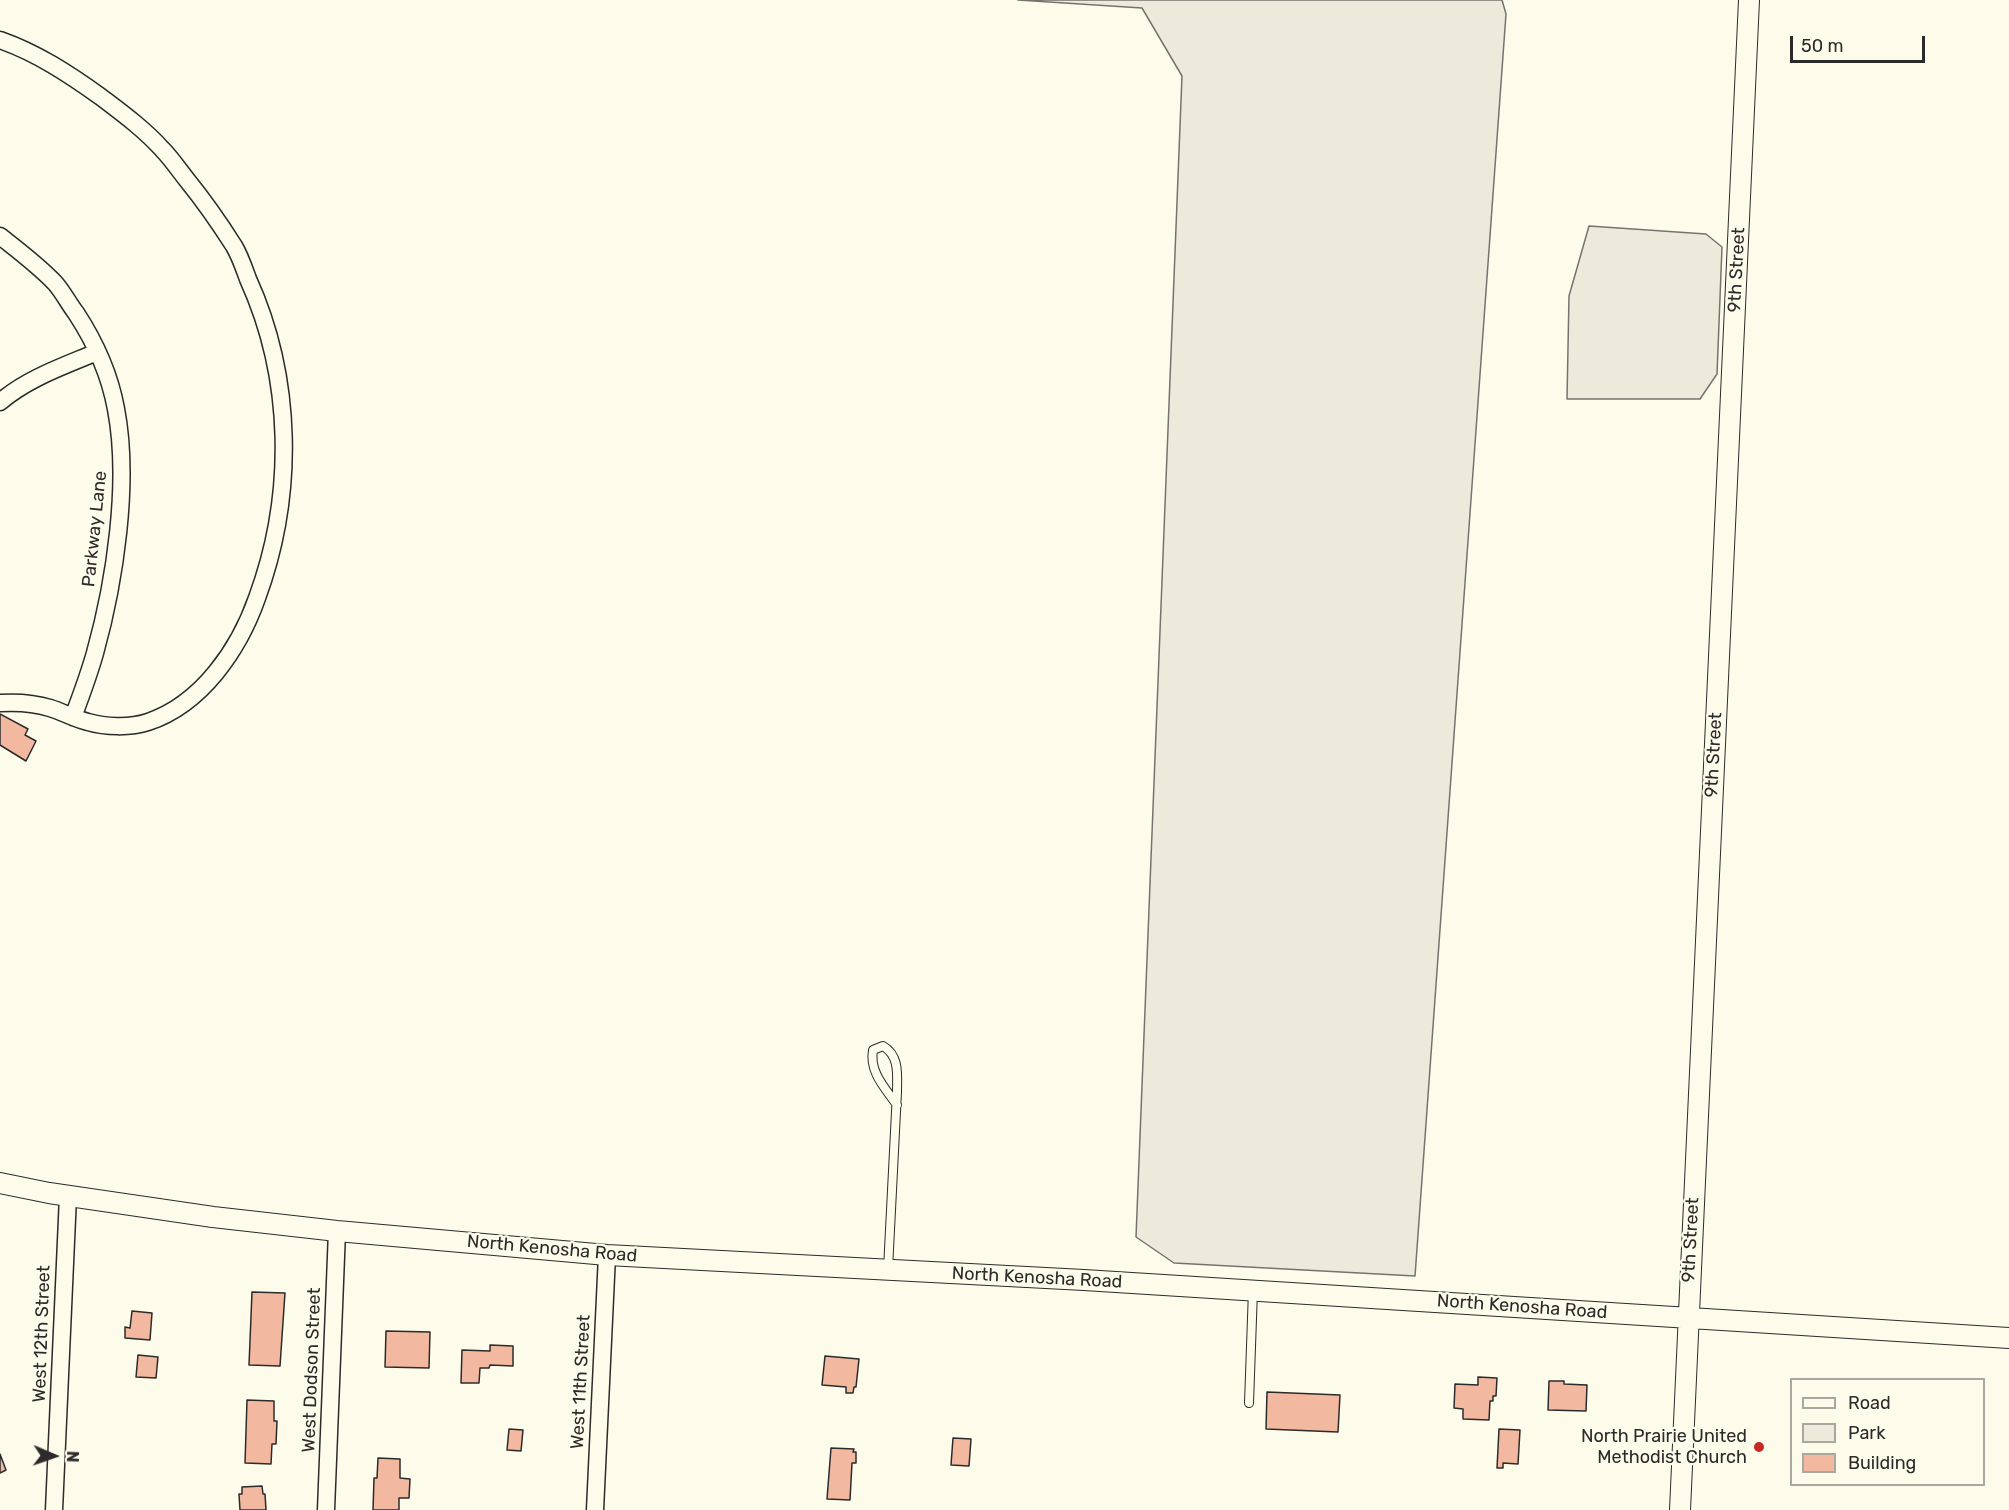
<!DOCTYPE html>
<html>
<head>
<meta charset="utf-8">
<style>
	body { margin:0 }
	#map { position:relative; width:2009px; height:1510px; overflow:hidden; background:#fdfbea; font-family:Rubik,sans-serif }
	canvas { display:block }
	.legend { position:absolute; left:1790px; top:1378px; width:195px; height:108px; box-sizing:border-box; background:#fdfbea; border:2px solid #a9a89e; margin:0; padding:8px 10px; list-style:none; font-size:18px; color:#2b2b2b }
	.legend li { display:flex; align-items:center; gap:12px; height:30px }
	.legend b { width:30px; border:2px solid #a9a89e }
	.north { position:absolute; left:24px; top:1426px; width:60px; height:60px; -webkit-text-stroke:4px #fdfbea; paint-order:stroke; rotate:92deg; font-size:16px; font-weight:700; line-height:24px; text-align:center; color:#2b2b2b }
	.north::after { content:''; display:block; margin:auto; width:21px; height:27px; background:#2b2b2b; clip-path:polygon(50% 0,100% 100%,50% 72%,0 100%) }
	.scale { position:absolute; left:1790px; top:36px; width:135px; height:27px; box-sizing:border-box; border:3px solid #2b2b2b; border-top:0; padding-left:8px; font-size:18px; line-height:21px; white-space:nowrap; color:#2b2b2b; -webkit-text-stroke:4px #fdfbea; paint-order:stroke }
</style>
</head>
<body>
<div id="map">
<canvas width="2009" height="1510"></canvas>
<ul class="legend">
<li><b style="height:8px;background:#fdfbea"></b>Road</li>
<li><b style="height:16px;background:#ecebdb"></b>Park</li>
<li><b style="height:16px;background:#f2b8a0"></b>Building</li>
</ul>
<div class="north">N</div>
<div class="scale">50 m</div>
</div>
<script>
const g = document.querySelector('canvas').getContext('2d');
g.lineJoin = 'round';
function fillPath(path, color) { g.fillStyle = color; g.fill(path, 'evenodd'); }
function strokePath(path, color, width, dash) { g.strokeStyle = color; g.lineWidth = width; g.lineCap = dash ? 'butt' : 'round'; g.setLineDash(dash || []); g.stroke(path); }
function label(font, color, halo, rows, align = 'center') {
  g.font = font + ' Rubik,sans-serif'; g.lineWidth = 4.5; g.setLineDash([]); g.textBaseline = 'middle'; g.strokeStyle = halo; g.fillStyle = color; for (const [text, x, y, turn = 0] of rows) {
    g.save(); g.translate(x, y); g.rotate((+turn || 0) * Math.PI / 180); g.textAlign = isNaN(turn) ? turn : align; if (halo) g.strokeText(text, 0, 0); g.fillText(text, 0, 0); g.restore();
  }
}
const green = new Path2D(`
	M1018,0H1502L1506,14L1415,1276L1174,1263L1136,1237L1182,76L1142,8Z
	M1589,226L1706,234L1722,247L1717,374L1700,399H1567L1569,296Z`);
fillPath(green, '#ecebdb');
strokePath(green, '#74746e', 1.5);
const building = new Path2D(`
	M0,714L28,729L25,735L36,741L26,761L0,745Z
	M252,1292L285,1293L280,1366L249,1365Z
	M132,1311L152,1313L150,1340L125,1338V1327L130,1328Z
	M386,1331L430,1332L429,1368L385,1367Z
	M490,1345L513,1346V1366L490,1365L489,1368H480L479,1383H461L462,1350L490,1351Z
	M138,1355L158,1357L156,1378L136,1377Z
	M825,1356L859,1359L856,1387H854L853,1393H846V1387L822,1385Z
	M1478,1377L1497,1378L1496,1396H1493V1401H1490L1489,1420L1463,1419V1409L1454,1408L1455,1384L1478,1385Z
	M1549,1381H1564V1384L1587,1385L1586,1411L1548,1410Z
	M1267,1392L1340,1395L1338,1432L1266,1429Z
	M247,1400L274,1401V1421H277L276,1444H272L271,1464L245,1463Z
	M509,1429L523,1430L521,1451L507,1450Z
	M1499,1429L1520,1430L1518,1464L1503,1463V1468H1497Z
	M953,1438L971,1439L969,1466L951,1465Z
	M831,1448L854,1449L853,1452H856V1463H852L850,1500L827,1499Z
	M0,1454L6,1470L0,1473Z
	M378,1458L400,1459V1478L410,1479L409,1498H399V1510H373L374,1478H377Z
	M262,1486L263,1494H265L266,1510H240L239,1494H242V1487Z`);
fillPath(building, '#f2b8a0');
strokePath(building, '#2b2b2b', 1.5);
const service = new Path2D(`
	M888,1269L897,1092C897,1075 900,1056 883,1046L873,1050C869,1072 885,1088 897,1105
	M1249,1403L1253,1290`);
const minor = new Path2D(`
	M0,40C37,53 69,74 101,97C122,113 144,129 162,149C171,158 179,170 187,180C204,201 220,224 234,246C240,256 244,268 248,279C293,378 295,495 257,598C239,649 202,704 148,722C130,728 105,727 88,722C75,719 63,712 50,708C34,703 16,702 0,703
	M0,236C19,251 39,266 55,283C63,292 69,304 76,313C95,342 110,376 116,409C130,482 115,581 95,653C89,674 81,696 73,717
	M0,402C28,378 64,366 97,352
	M54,1510L68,1196
	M326,1510L337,1231
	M595,1510L607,1255`);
const tertiary = new Path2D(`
	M0,1183L49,1193L213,1217L337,1231L607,1255L1084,1280L2009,1338
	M1680,1510L1749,0`);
strokePath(service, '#2b2b2b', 10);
strokePath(minor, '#2b2b2b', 19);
strokePath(tertiary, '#2b2b2b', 22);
strokePath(service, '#fdfbea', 8);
strokePath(minor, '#fdfbea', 16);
strokePath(tertiary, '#fdfbea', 20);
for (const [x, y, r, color] of [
	[1759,1447,6,"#c62828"]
]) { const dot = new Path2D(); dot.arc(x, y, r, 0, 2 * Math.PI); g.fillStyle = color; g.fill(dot); strokePath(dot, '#fdfbea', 2); }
label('18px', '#2b2b2b', '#fdfbea', [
	["9th Street",1737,270,-87],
	["Parkway Lane",95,529,-84],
	["9th Street",1714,755,-87],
	["9th Street",1691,1240,-87],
	["North Kenosha Road",552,1249,5],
	["North Kenosha Road",1037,1278,3],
	["North Kenosha Road",1522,1307,4],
	["West 12th Street",42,1334,-88],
	["West Dodson Street",312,1370,-88],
	["West 11th Street",581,1382,-87]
]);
label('18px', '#2b2b2b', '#fdfbea', [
	["North Prairie United",1747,1437],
	["Methodist Church",1747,1458]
], 'right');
</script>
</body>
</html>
